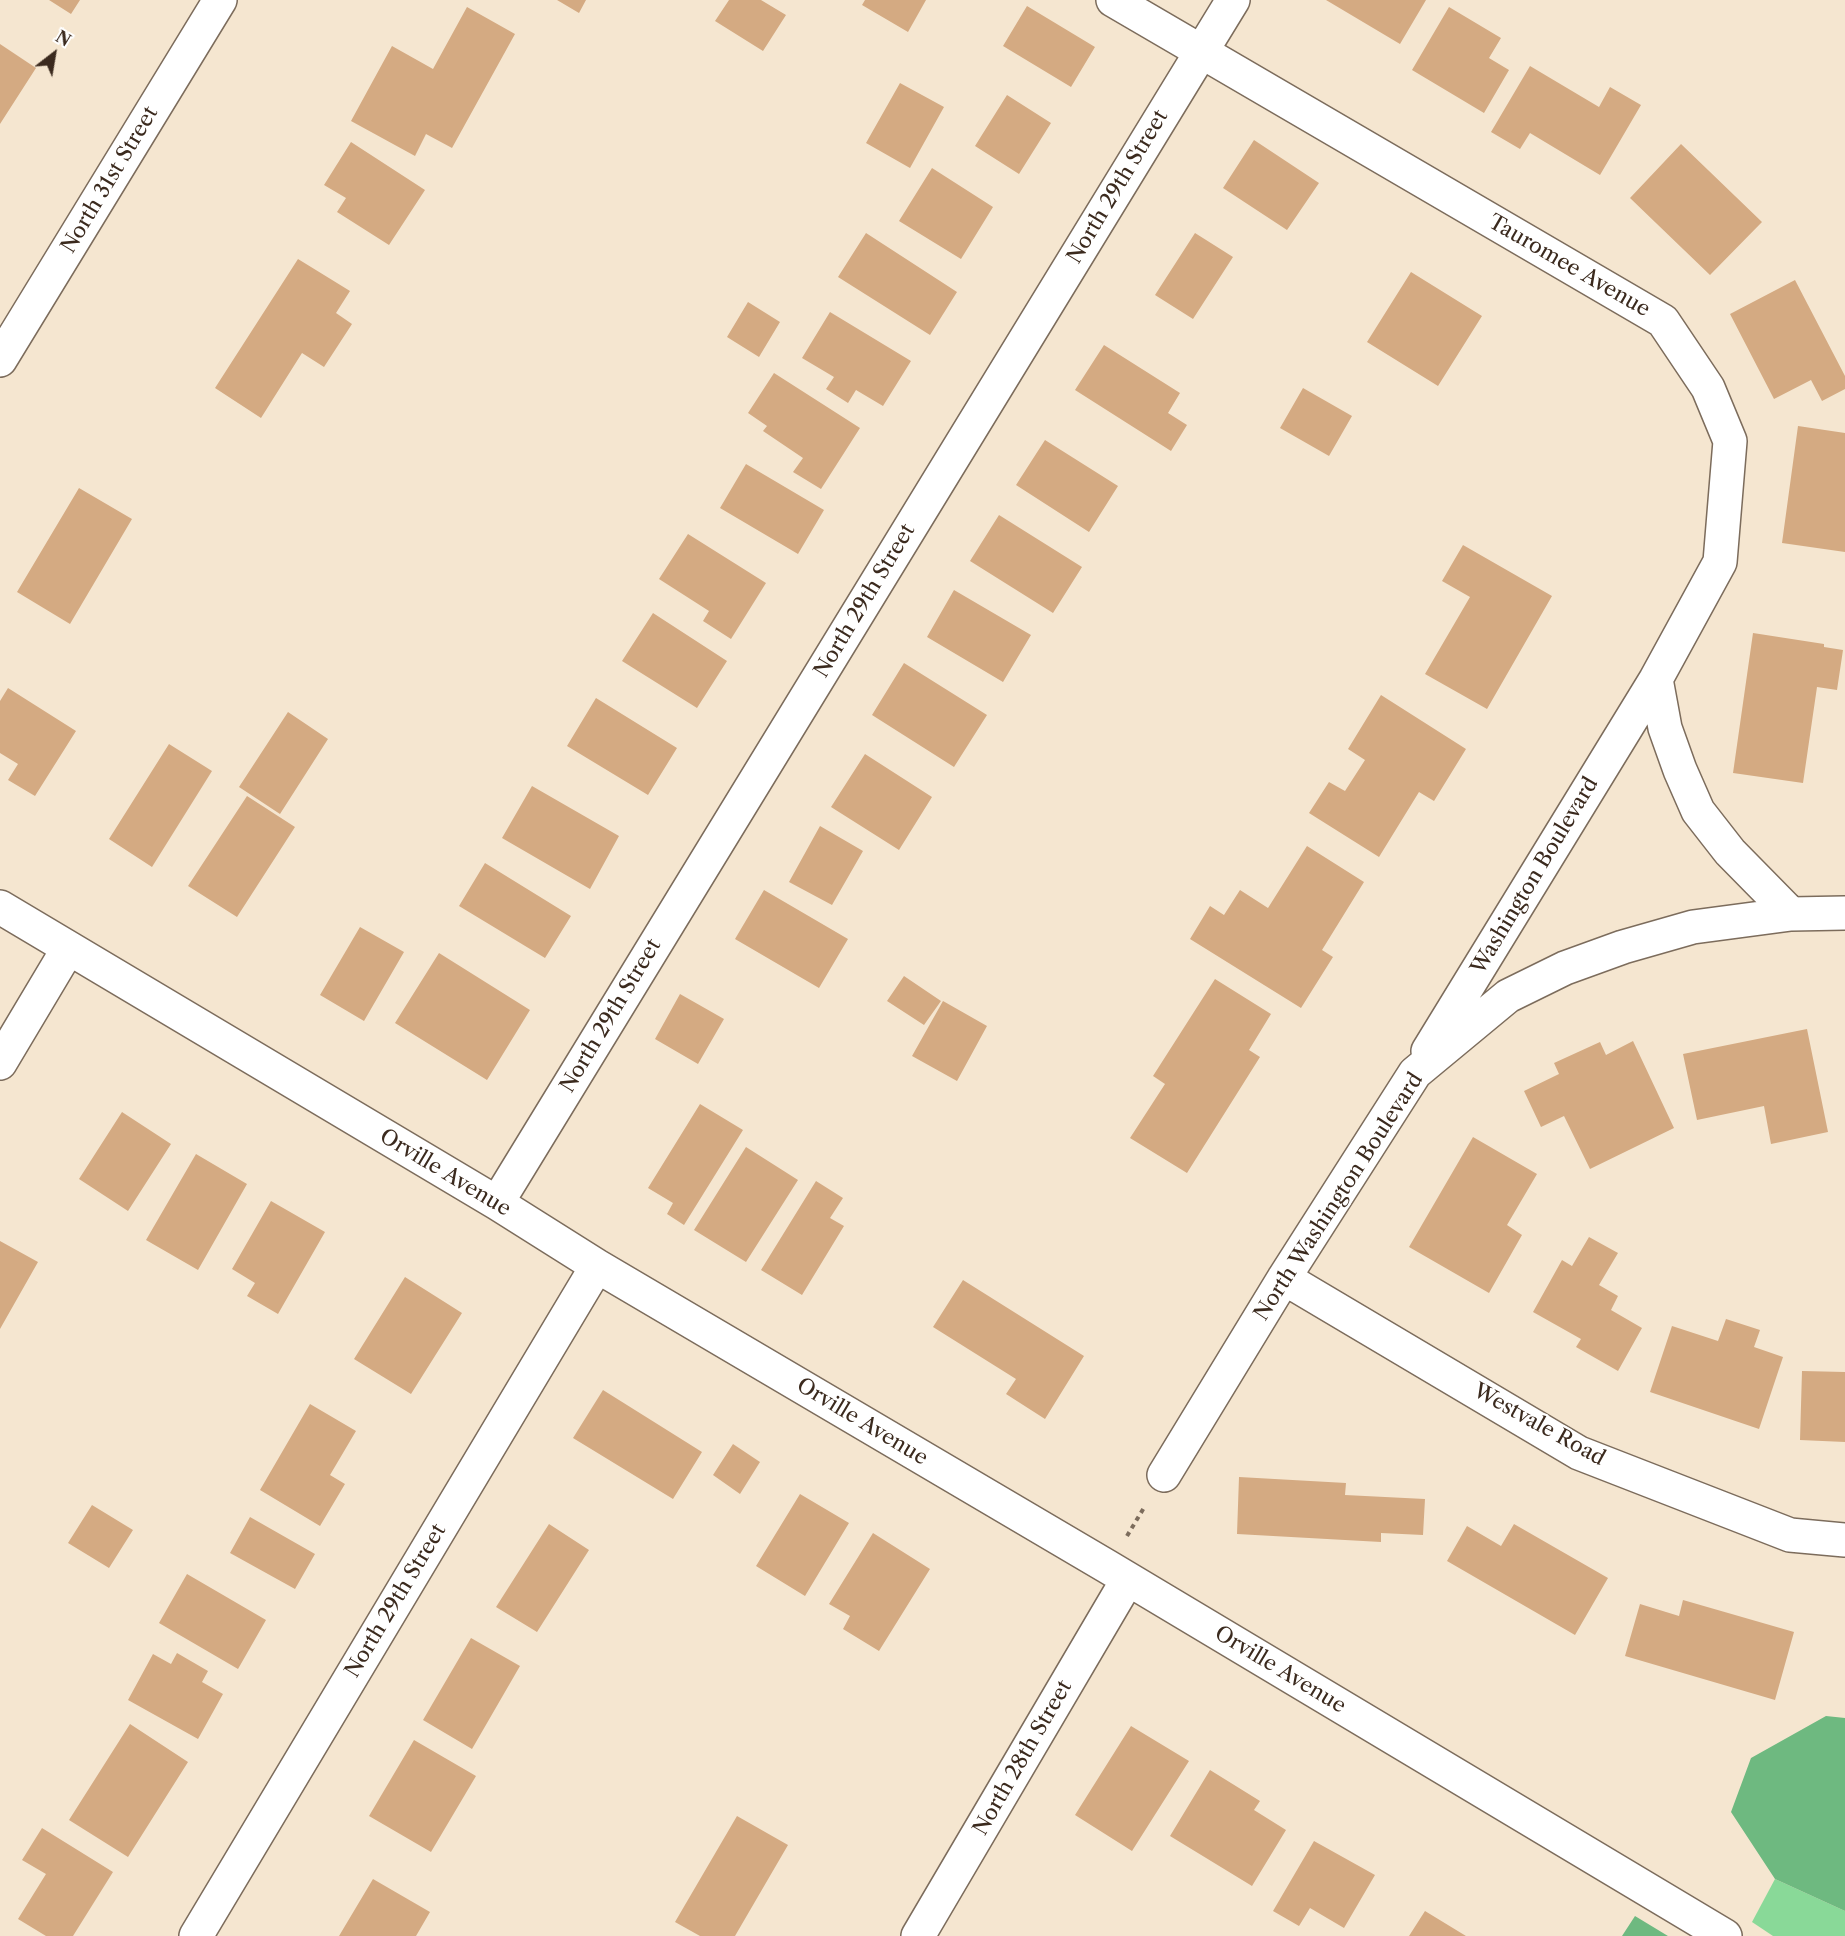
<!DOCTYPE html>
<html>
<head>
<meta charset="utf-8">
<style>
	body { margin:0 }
	#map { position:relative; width:1845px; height:1936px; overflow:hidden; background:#f5e6d0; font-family:"Libre Caslon Text",serif }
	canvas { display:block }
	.north { position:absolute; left:24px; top:24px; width:60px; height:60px; -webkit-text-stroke:4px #fff; paint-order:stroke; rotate:31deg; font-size:16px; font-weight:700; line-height:24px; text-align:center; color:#3b2a1e }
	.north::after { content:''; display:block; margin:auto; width:21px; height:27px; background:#3b2a1e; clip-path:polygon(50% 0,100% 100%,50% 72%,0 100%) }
</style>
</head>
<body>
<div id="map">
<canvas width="1845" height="1936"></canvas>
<div class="north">N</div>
</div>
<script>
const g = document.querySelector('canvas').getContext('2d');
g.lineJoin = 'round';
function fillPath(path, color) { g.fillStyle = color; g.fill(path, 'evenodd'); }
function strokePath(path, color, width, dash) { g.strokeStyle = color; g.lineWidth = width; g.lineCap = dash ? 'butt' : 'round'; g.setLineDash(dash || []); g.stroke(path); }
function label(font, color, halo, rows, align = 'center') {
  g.font = font + ' "Libre Caslon Text",serif'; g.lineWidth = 4.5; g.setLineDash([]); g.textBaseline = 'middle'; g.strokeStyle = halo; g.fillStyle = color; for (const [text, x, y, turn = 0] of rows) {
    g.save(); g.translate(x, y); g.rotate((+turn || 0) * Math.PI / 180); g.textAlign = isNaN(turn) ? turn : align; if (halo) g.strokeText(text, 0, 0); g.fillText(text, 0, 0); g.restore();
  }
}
fillPath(new Path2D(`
	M1775,1879L1845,1911V1936H1773L1752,1922Z`), '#89d998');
fillPath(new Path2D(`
	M1826,1716L1845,1718V1911L1775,1879L1731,1812L1751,1758Z
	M1635,1916L1668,1936H1622Z`), '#6eb980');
fillPath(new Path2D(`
	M49,0H80L71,14Z
	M557,0H586L579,13Z
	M729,0H761L786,15L763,51L715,21Z
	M865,0H926L908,32L862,5Z
	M1326,0H1426L1400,44Z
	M1027,6L1095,47L1071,87L1003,46Z
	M467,7L515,34L452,148L426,134L415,156L351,121L392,46L433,69Z
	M1449,7L1501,38L1489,58L1509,70L1484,113L1412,70Z
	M0,44L36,68L0,124Z
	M1530,66L1599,107L1610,87L1641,105L1600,175L1530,133L1520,149L1491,132Z
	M900,83L944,107L910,168L866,143Z
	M1007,95L1051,123L1019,174L975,146Z
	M1254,140L1319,183L1287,230L1223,188Z
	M351,142L425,190L389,245L337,212L346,198L324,185Z
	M1681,144L1762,222L1710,275L1630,198Z
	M932,168L993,207L961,259L899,221Z
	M866,233L957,292L930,335L838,277Z
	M1195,233L1233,257L1193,319L1155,295Z
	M298,259L350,291L336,313L352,324L324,367L302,353L261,418L215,388Z
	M1411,272L1482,316L1438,386L1367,342Z
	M1795,280L1845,376V389L1822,401L1811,380L1774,399L1730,314Z
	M748,302L780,322L759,357L727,337Z
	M830,312L911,361L883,406L856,390L848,403L826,389L834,377L802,358Z
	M1104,345L1180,393L1168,413L1187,425L1171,451L1075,390Z
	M774,373L860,428L821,489L793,472L803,458L763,431L767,426L748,413Z
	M1303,388L1352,416L1329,456L1280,428Z
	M1798,426L1845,433V552L1782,543Z
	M1045,440L1118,486L1089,532L1016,485Z
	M746,464L824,510L798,554L720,508Z
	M79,488L132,519L70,624L17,592Z
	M999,515L1082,567L1053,613L970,561Z
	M688,534L766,583L731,639L703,621L709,611L659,579Z
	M1463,545L1552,596L1487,709L1425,674L1470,597L1442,581Z
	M954,590L1031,635L1003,682L927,637Z
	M653,613L727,661L697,708L622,661Z
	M1753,633L1824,644V647L1843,650L1837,690L1817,687L1803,783L1733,773Z
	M904,663L987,715L954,767L872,715Z
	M8,688L76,731L35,796L8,780L18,764L0,753V701Z
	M1381,695L1466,749L1434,801L1419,792L1379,857L1309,813L1329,782L1345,791L1365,760L1348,749Z
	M596,698L677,748L648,795L567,746Z
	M288,712L328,739L280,814L239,787Z
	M169,744L212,771L152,867L109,839Z
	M865,754L932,797L899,850L831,807Z
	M532,786L619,836L590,889L502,838Z
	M247,796L295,827L237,917L188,886Z
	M820,826L863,851L832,905L789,882Z
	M1307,846L1364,882L1322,950L1333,957L1301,1008L1190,939L1210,906L1224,915L1240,890L1268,908Z
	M485,863L571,916L545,958L459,906Z
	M764,890L848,939L819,988L735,939Z
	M360,927L404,952L364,1021L320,995Z
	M439,953L530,1010L487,1080L395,1023Z
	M904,976L941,1001L924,1025L887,1001Z
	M1215,979L1271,1014L1249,1050L1260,1057L1187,1173L1130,1138L1165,1084L1153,1076Z
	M680,994L724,1019L698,1064L655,1039Z
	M943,1001L987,1026L957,1081L912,1056Z
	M1807,1029L1828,1132L1771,1144L1764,1106L1697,1120L1683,1054Z
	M1633,1041L1674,1128L1590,1169L1564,1116L1541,1127L1524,1091L1559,1074L1554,1063L1600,1042L1606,1055Z
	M700,1104L743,1130L684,1225L667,1214L673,1203L648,1188Z
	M122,1112L171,1144L128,1211L79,1179Z
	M1473,1137L1537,1174L1507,1225L1522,1235L1489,1293L1409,1247Z
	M746,1147L798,1180L746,1262L694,1230Z
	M196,1154L247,1184L198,1270L146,1240Z
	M816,1181L843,1198L830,1218L844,1226L802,1295L761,1270Z
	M271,1201L325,1232L278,1314L247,1296L255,1283L232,1269Z
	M1589,1237L1618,1253L1599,1285L1618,1296L1611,1310L1642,1328L1618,1371L1576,1347L1581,1339L1533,1312L1562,1260L1572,1266Z
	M0,1241L38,1262L0,1329Z
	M405,1277L462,1313L411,1394L354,1359Z
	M963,1280L1084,1356L1045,1419L1006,1394L1016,1379L933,1327Z
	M1726,1319L1760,1330L1754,1347L1783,1357L1759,1429L1650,1392L1672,1326L1718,1341Z
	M1802,1371L1845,1372V1442L1800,1440Z
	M603,1390L702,1452L673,1499L573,1438Z
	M310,1404L356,1431L330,1475L345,1484L320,1526L260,1490Z
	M733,1444L760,1462L740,1494L713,1475Z
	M1239,1477L1346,1483L1345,1495L1425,1499L1423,1535L1381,1533V1542L1237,1534Z
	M800,1494L849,1523L805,1596L756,1566Z
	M92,1505L133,1530L109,1568L68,1543Z
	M250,1517L315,1554L295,1589L230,1553Z
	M549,1524L589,1550L537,1632L496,1607Z
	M1514,1524L1608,1578L1575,1635L1447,1561L1467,1526L1501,1546Z
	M873,1533L930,1569L879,1651L843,1629L850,1616L829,1604Z
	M187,1574L266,1620L238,1669L159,1623Z
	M1683,1600L1794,1632L1775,1700L1625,1656L1640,1604L1679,1616Z
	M471,1638L520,1666L472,1749L423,1720Z
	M177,1653L208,1671L202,1682L223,1694L198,1739L128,1700L153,1654L171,1664Z
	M130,1724L188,1762L128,1857L69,1820Z
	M1131,1726L1189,1761L1132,1851L1075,1815Z
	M414,1740L476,1776L431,1852L369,1816Z
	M1210,1770L1260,1801L1254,1810L1286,1830L1252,1886L1170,1836Z
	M737,1816L788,1845L735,1936H700L675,1922Z
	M42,1828L113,1872L73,1936H46L18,1919L46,1874L22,1860Z
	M1314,1841L1375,1875L1344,1928L1310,1908L1299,1926L1273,1911Z
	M373,1879L430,1912L416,1936H339Z
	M1425,1911L1466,1936H1409Z`), '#d4aa82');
const street = new Path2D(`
	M1113,0L1663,321L1708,388L1730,441L1720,562L1656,679L1665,728L1680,770L1698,811L1730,852L1791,914
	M0,360L220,0
	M0,907L497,1203L597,1266L1108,1567L1725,1936
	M1428,1051L1656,679
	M0,1063L68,949
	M497,1203L1233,0
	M1284,1278L1579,1453L1790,1535L1845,1540
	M1164,1475L1284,1278L1415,1073L1508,996L1565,968L1623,947L1693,927L1791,914L1845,913
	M196,1936L597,1266
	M918,1936L1128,1579`);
strokePath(street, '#7c6c5c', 36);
strokePath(new Path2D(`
	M1127,1536L1145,1506`), '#7c6c5c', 4, [4.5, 4.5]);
strokePath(street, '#fff', 33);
label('21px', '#3b2a1e', '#fff', [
	["North 31st Street",110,180,-59],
	["North 29th Street",1118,187,-59],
	["Tauromee Avenue",1569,266,30],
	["North 29th Street",865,601,-59],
	["Washington Boulevard",1535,876,-59],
	["North 29th Street",611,1016,-59],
	["Orville Avenue",445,1173,31],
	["North Washington Boulevard",1339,1197,-57],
	["Orville Avenue",862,1422,31],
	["Westvale Road",1539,1425,29],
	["North 29th Street",396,1601,-59],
	["Orville Avenue",1280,1670,31],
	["North 28th Street",1023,1758,-60]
]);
</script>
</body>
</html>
